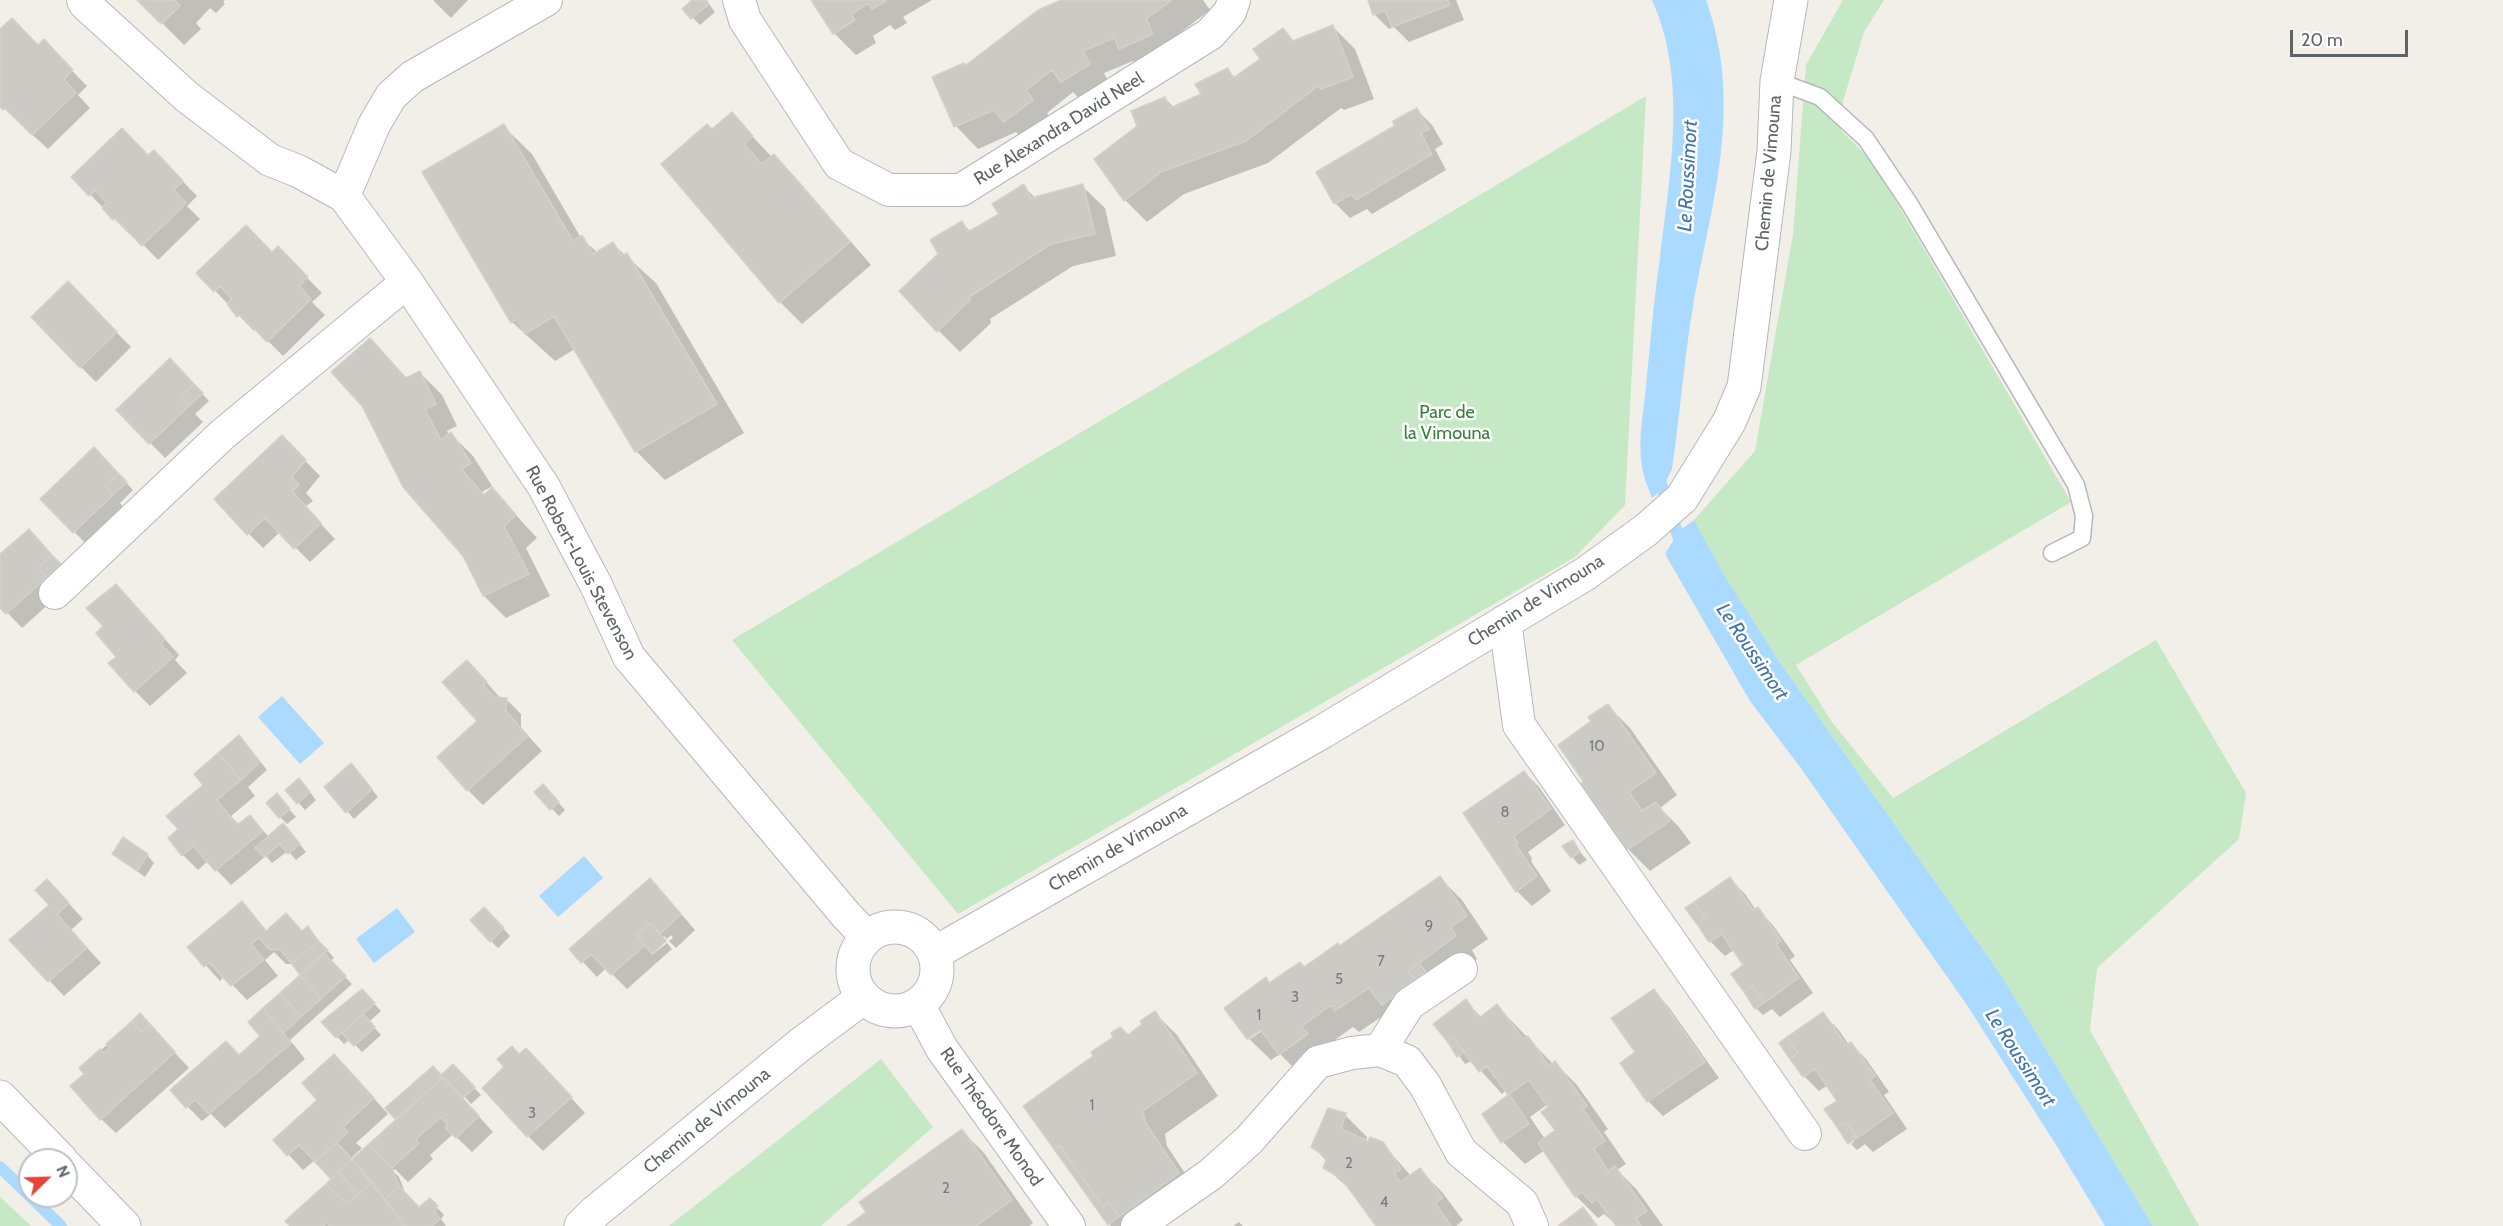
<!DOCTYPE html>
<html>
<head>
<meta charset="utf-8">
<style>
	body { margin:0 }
	#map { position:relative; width:2503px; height:1226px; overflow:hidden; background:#f1efe8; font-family:Cabin,sans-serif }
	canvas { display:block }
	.north { position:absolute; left:18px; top:1148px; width:60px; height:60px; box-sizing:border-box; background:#fff; border:2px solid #bfc1c3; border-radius:50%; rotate:67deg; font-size:16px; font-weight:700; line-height:24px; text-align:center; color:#5f6368 }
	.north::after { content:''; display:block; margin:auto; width:21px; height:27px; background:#ea4335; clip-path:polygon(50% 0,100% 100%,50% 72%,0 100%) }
	.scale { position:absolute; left:2290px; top:30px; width:118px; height:27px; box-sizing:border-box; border:3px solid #5f6368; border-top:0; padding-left:8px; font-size:18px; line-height:21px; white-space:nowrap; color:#5f6368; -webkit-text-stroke:4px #fff; paint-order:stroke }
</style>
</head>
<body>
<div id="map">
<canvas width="2503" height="1226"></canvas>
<div class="north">N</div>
<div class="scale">20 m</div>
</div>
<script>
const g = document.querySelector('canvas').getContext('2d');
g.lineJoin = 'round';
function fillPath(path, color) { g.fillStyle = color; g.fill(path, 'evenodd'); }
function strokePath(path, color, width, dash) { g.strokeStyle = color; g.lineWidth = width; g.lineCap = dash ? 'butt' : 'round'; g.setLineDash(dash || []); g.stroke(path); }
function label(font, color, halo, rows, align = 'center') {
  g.font = font + ' Cabin,sans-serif'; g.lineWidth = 5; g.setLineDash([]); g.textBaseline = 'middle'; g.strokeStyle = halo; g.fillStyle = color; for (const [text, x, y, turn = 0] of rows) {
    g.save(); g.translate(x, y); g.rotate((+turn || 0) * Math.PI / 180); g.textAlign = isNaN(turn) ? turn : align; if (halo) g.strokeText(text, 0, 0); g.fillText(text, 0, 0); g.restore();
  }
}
fillPath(new Path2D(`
	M1843,0H1884L1864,32L1843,101L1841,130L1875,165L2071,502L1796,665L1832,722L1893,798L2156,640L2246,793L2239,839L2097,968L2090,1030L2199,1226H2153L2001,975L1779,661L1726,578L1694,520L1755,451L1793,234L1806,65Z
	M1646,96L1625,505L1575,557L958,914L732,640Z
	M881,1059L933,1127L821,1226H669Z
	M0,1197L31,1226H0Z`), '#c5e8c5');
fillPath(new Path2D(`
	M1652,0H1706C1744,106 1712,200 1693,306C1684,360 1680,414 1672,469L1662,490L1652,498C1648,488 1644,478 1642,467C1637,437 1645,406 1647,376C1651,337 1654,297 1660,258C1670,175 1688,79 1652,0Z
	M1694,520L1726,578L1779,661L2001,975L2153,1226H2105L2058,1148L1969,1008L1800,767L1750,701L1665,554L1680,530Z
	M282,696L324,743L300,764L258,717Z
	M584,856L603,878L558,917L539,896Z
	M397,908L415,932L374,963L356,939Z`), '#aadaff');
fillPath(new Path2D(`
	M139,0H225L223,2L225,4L216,13L210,8L196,23L201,29L184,45Z
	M433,0H468L451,18Z
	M694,0H706L715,12L700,25L684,9Z
	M813,0H932L903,17L907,23L895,30L890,25L873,36L876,43L856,55L834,33Z
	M1064,0H1203L1210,10L1168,42L1174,56L1142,70L1133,61L1104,73L1111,87L1084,103L1073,92L1047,113L1054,123L1027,144L1016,132L978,149L956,126L934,78L966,67Z
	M1369,0H1456L1464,20L1409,42L1394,27L1389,29L1374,14Z
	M1333,27L1355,49L1374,99L1344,110L1341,108L1268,163L1184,194L1147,222L1125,200L1138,127L1165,98L1174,108L1203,95L1227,70L1236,78L1263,60L1283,30L1295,42Z
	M0,31L38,47L44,42L87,86L78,95L90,108L48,149L0,105Z
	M1417,110L1432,125L1443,144L1435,149L1446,170L1372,214L1367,209L1350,218L1335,203L1318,173L1396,127Z
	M731,114L772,157L774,156L796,178L871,265L802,324L780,302L712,131Z
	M503,126L532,154L581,238L598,253L613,244L656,283L744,433L665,480L636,451L575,349L555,361L512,322Z
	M154,152L197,196L187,206L200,219L158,260L131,232L129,234L73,177L148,157Z
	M1024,186L1036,199L1082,186L1105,208L1116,256L1073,266L990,319L991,323L960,352L938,330L962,223L971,232L1001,215Z
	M278,248L322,293L312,302L325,315L283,356L256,329L254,331L198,273L273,254Z
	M68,283L131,347L96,382L81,367Z
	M370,340L407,379L420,373L442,395L457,426L447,431L449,436L451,434L473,456L492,486L482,492L485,496L492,489L537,538L526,548L550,596L506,618L484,596L464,555Z
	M184,375L209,401L195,414L203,422L165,458L118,410Z
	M282,437L320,476L306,493L313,501L305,507L335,539L310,562L280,532L263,548L248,533Z
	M109,464L133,490L120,503L127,511L89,547L42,499Z
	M29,531L66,571L61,593L22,628L0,605V557Z
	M131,601L179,655L175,660L187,673L150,706L135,691Z
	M482,677L501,699H506L521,714V728L542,751L483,805L468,790L479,721Z
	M1608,706L1630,728L1677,795L1660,808L1678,826L1691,843L1650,871L1628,849L1582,784L1585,781L1593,722Z
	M246,744L267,770L248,787L255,796L231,816L239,825L250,817L269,837L290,832L306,852L296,860L288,851L272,863L266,856L231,885L208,861L198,870L183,855L180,829L205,785Z
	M358,772L378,797L354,819L347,811Z
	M1524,772L1539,787L1565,825L1528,852L1532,859L1531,861L1551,891L1532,906L1517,891L1465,813Z
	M306,787L316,800L305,810L287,790Z
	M536,792L550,793L565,810L559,816Z
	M277,795L296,817L287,824L280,817Z
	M1572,842L1587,860L1579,865L1564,847Z
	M114,854L147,855L154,863L145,877Z
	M1440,878L1462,900L1488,939L1472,950L1477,959L1429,993L1390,1011L1359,1032L1353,1027L1322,1049L1302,1076L1280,1054L1271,1060L1248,1038L1226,1008L1265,979L1270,984L1305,968L1339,948ZM1266,1024L1268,1027L1250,1039V1036Z
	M1730,879L1745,894L1756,910L1757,909L1772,924L1795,956L1790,960L1813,993L1780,1017L1772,1009L1763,1015L1756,1008L1745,966L1734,950L1725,956L1710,941Z
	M665,895L695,930L676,948L669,941L673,938L671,935L667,939L664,936L652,951V955L667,943L672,949L627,989L606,968L597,977L571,949Z
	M62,896L83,919L71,930L101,963L64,996L11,940Z
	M242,903L268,932L286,915L303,932L308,928L334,958L330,961L352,984L290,1040L305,1059L225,1128L211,1114L202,1121L187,1106L262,1036L250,1022L302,975L294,964H286L274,952L265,960L278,976L247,1000L224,976L220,981L189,947Z
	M492,916L510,936L498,948L491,941Z
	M362,991L381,1011L369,1022L381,1035L362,1052L350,1039L344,1044L324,1022Z
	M1653,991L1668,1006L1719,1078L1663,1116L1648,1101L1637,1053Z
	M1466,1001L1482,1018L1497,1006L1553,1064L1555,1063L1577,1085L1608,1129L1604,1132L1626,1164L1617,1170L1637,1190L1663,1226H1618L1604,1214L1598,1218L1576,1196L1545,1150L1525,1164L1503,1142L1484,1114L1510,1095L1506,1090L1502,1094L1472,1061L1465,1064L1448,1041ZM1548,1104L1557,1130L1545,1139L1530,1117Z
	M1155,1013L1177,1035L1218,1096L1165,1134L1167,1146L1200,1196L1124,1226H1111L1025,1106L1129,1037Z
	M1823,1014L1838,1029L1849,1045L1851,1044L1866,1059L1889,1092L1884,1095L1907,1129L1873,1152L1865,1144L1857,1150L1851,1144L1854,1142L1839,1101L1828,1085L1819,1091L1804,1076Z
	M140,1015L189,1068L116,1133L101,1119L86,1074L81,1068Z
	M519,1055L541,1065L585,1113L543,1151L528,1136Z
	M349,1071L388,1114L356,1143L362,1148L350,1159L352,1161L442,1077L460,1073L481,1095L471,1104L464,1096L462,1098L493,1132L472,1152L453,1134L430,1155L433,1159L408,1182L395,1169L393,1171L399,1177L406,1195L419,1209L430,1200L444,1215L441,1219L446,1226H292L333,1180L315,1160L303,1170L275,1140Z
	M1345,1115L1367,1137L1366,1141L1382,1143L1411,1176L1420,1170L1442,1192L1463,1220L1456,1226H1378L1354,1193L1325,1167L1327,1161L1313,1147Z
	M962,1131L984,1153L1033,1223L1029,1226H849Z
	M1239,1222L1243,1226H1233Z`), '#0003');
strokePath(new Path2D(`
	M1658,474L1682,548
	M0,1167L30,1196
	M30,1196L61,1226`), '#aadaff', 12);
const building = new Path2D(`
	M137,0H175L180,6L161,24Z
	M692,0H706L709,4L691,19L682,9Z
	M811,0H885L886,1L872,9L868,3L851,14L855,20L833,34Z
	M1061,0H1172L1146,19L1153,34L1119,49L1114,38L1083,51L1090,64L1061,82L1052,70L1026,90L1033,100L1004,122L994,110L954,127L932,77L964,63L966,65L1038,10Z
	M1368,0H1448L1450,5L1392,27L1385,10L1373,15Z
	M12,18L38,45L44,39L73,70L64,79L76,93L32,135L5,108L3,110L0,107V29Z
	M1333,25L1353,77L1321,89L1318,86L1246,141L1161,172L1124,201L1094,159L1137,126L1131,111L1165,97L1170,108L1201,94L1195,84L1228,68L1233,78L1260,59L1253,49L1283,28L1293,41Z
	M1417,108L1429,129L1421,133L1432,154L1356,200L1352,194L1334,204L1316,172L1394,126L1393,121Z
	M732,112L753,136L744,144L762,164L774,154L850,242L779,303L661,164L707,124L712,129Z
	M504,124L573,241L582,235L593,254L613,242L622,256L627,253L717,404L635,452L554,316L525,334L517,319L511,323L422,172Z
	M122,128L148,155L154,150L183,181L174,190L186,203L142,246L115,218L113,220L102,208L107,203L95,190L89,196L71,177Z
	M1024,184L1031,198L1083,184L1095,234L1051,244L969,297L970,300L937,332L899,291L938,254L930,240L962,221L968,232L999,214L992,204Z
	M246,225L272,252L278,246L308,277L299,286L311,299L267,342L240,314L237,317L227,304L232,299L220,286L214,292L196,273Z
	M68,281L117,332L80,368L31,317Z
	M370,338L406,378L420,371L436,404L425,409L441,440L451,432L471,463L461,469L484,495L492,487L516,515L504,526L529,574L483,596L463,556L403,487L362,406L331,372Z
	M170,358L194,384L180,397L189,406L149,444L116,410Z
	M194,384L203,393L189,406L180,397Z
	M282,435L306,460L292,477L299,485L292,491L321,523L294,549L265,518L247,535L214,499Z
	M94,447L118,473L105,486L113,495L73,533L40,499Z
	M118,473L127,482L113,495L105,486Z
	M29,529L52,555L38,568L47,577L6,614L0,608V554Z
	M52,555L61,564L47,577L38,568Z
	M116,584L165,639L161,644L173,657L134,692L108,663L116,657L96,633L103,626L86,608Z
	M467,660L487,682L483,685L494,697L507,698L506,711L528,736L467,791L437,757L477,721L442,682Z
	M1608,704L1656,773L1629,792L1642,811L1656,802L1670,821L1627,850L1581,784L1583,781L1558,745L1591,721L1588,717Z
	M239,735L260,762L241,780L218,753Z
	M218,753L241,780L217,800L237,825L250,815L263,831L215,871L193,846L182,856L168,838L178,829L166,816L203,785L194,774Z
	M351,763L372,789L346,813L324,787Z
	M1524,771L1551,809L1514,836L1518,843L1516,845L1537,876L1516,892L1463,813Z
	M299,778L310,792L297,804L285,790Z
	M543,784L559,802L550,810L534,792Z
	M277,793L290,809L279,818L266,803Z
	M283,823L300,844L288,854L280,844L264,857L255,848Z
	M123,837L148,854L137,871L112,854Z
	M1573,840L1580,852L1571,858L1562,846Z
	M1440,876L1467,916L1451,927L1456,936L1408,971L1415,979L1382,1005L1369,988L1335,1011L1331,1005L1301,1027L1308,1034L1279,1055L1261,1030L1247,1039L1224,1008L1266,977L1269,983L1300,962L1304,967L1338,943L1339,946Z
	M1730,877L1753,910L1758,907L1781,941L1776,944L1799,978L1764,1003L1752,986L1744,992L1731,974L1743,965L1722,934L1709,942L1697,924L1705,918L1694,902Z
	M650,878L681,914L660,934L651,923L637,935L645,945L611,975L591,954L581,963L569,949Z
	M47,879L69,903L57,914L87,948L48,982L9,940L49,905L35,890Z
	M242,901L266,931L286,913L302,931L308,926L318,941L292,964L280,949L270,950L259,938L251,944L264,960L231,986L209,962L204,967L187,947Z
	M1694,902L1705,918L1697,924L1685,908Z
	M484,907L504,928L490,942L470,920Z
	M651,923L666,941L652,954L637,935Z
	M318,941L328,950L300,975L292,964Z
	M324,953L346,976L321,999L300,975Z
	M1419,963L1426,972L1415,979L1408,971Z
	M300,975L321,999L301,1017L280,993Z
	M1752,986L1764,1003L1755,1009L1744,992Z
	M362,989L375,1003L336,1038L321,1022Z
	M1654,989L1705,1062L1647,1102L1620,1063L1635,1052L1611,1018Z
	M280,993L301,1017L283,1033L263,1008Z
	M1466,999L1479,1018L1497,1004L1523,1039L1528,1036L1549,1066L1555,1061L1587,1106L1583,1109L1605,1141L1594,1149L1608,1171L1615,1166L1647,1211L1636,1218L1641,1226H1616L1597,1199L1592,1203L1582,1192L1575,1197L1538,1143L1555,1130L1541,1112L1548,1107L1529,1080L1509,1094L1529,1124L1501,1143L1482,1114L1508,1095L1487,1066L1479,1072L1453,1037L1447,1041L1433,1024Z
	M263,1008L291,1043L209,1114L195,1100L186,1108L170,1090L226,1041L239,1055L260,1036L248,1022Z
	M1155,1011L1197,1073L1143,1111L1145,1122L1179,1173L1119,1217L1109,1203L1103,1207L1060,1146L1054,1149L1023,1106L1093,1056L1091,1052L1113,1037L1111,1033L1120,1027L1128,1035L1142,1024L1140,1021Z
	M1823,1012L1846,1045L1851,1042L1875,1076L1870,1080L1893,1113L1857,1138L1846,1122L1837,1127L1824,1109L1837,1101L1815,1069L1803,1077L1790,1059L1798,1053L1787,1037Z
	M140,1013L150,1024L141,1032L132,1021Z
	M363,1014L375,1027L354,1046L342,1033Z
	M132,1021L141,1032L150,1024L175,1052L100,1120L70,1086L84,1074L79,1068L100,1049L104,1053L110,1048L106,1044Z
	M1453,1037L1464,1052L1457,1057L1447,1041Z
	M1787,1037L1798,1053L1790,1059L1779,1043Z
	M512,1046L519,1054L526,1048L572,1097L527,1137L482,1088L504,1067L497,1059Z
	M334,1054L374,1098L343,1127L348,1132L315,1162L299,1145L287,1156L273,1140L317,1100L302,1083Z
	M453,1064L475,1087L463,1098L441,1075Z
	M433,1066L443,1077L396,1120L385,1108Z
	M443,1077L479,1116L456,1138L445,1128L448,1125L441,1117L416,1139L419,1143L392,1168L369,1144Z
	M1328,1108L1346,1113L1341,1129L1368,1141L1370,1137L1383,1142L1401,1169L1394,1173L1400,1182L1420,1168L1443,1198L1435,1203L1451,1226H1376L1341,1178L1323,1168L1327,1157L1311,1147Z
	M1846,1122L1857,1138L1848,1144L1837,1127Z
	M962,1129L1012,1200L976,1226H847L866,1212L859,1202Z
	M337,1143L352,1159L331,1179L315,1162Z
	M369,1144L392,1168L399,1186L385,1200L352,1159Z
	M1060,1146L1103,1207L1109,1203L1119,1217L1108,1225L1054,1149Z
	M352,1159L372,1182L358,1194L338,1172Z
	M338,1172L358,1194L347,1204L326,1184Z
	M372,1182L405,1226H330L327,1223L323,1226H290L285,1221L326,1184L347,1204Z
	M399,1186L419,1207L430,1198L438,1206L434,1211L440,1219L432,1226H405L385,1200Z
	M1583,1207L1597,1226H1558Z`);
fillPath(building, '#cccac5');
strokePath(building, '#d6d1c6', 1.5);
const service = new Path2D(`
	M1777,81L1820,97L1866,139L1909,203L2076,485L2084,516L2082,538L2052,553`);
const minor = new Path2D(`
	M83,0L85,4L187,97L270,160L298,171L344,196
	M546,0L412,77L391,96L374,125L344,196L407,282L544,487L596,585L629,657L846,915L867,937
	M739,0L745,20L839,164L889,190H961L1210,34L1230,12L1234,0
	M55,593L223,434L407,282
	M1505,621L1519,725L1805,1134
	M918,1004L942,1049L1069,1226
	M1380,1050L1409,1004L1461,969
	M1137,1226L1211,1174L1249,1140L1318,1062L1352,1053L1380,1050L1407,1061L1425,1085L1461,1152L1522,1203L1532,1226`);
const tertiary = new Path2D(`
	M853 969a42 42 0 1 1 84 0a42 42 0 1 1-84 0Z
	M935,953L1322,732L1585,574L1646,530L1682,498L1729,422L1744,387L1774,151L1777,81L1791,0
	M0,1097L61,1160
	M66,1166L124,1226
	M581,1226L595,1212L801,1044L864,997`);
strokePath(service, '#b5b8bc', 19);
strokePath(minor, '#b5b8bc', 34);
strokePath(tertiary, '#b5b8bc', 35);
strokePath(service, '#fff', 16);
strokePath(minor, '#fff', 32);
strokePath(tertiary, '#fff', 33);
label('15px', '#7a7d7f', null, [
	["10",1597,747],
	["8",1505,813],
	["9",1429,927],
	["7",1381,962],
	["5",1339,980],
	["3",1295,998],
	["1",1259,1016],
	["1",1092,1106],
	["3",532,1114],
	["2",1349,1164],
	["2",946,1189],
	["4",1384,1203]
]);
label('18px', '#5f6368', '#fff', [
	["Rue Alexandra David Neel",1059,129,-32],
	["Chemin de Vimouna",1769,173,-85],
	["Rue Robert-Louis Stevenson",581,563,62],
	["Chemin de Vimouna",1536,601,-32],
	["Chemin de Vimouna",1118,848,-30],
	["Rue Théodore Monod",991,1117,55],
	["Chemin de Vimouna",707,1121,-39]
]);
label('18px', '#348238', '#fff', [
	["Parc de",1447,413],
	["la Vimouna",1447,434]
]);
label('italic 20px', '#4174aa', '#fff', [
	["Le Roussimort",1688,176,-87],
	["Le Roussimort",1752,652,56],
	["Le Roussimort",2020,1058,57]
]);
</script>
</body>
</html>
